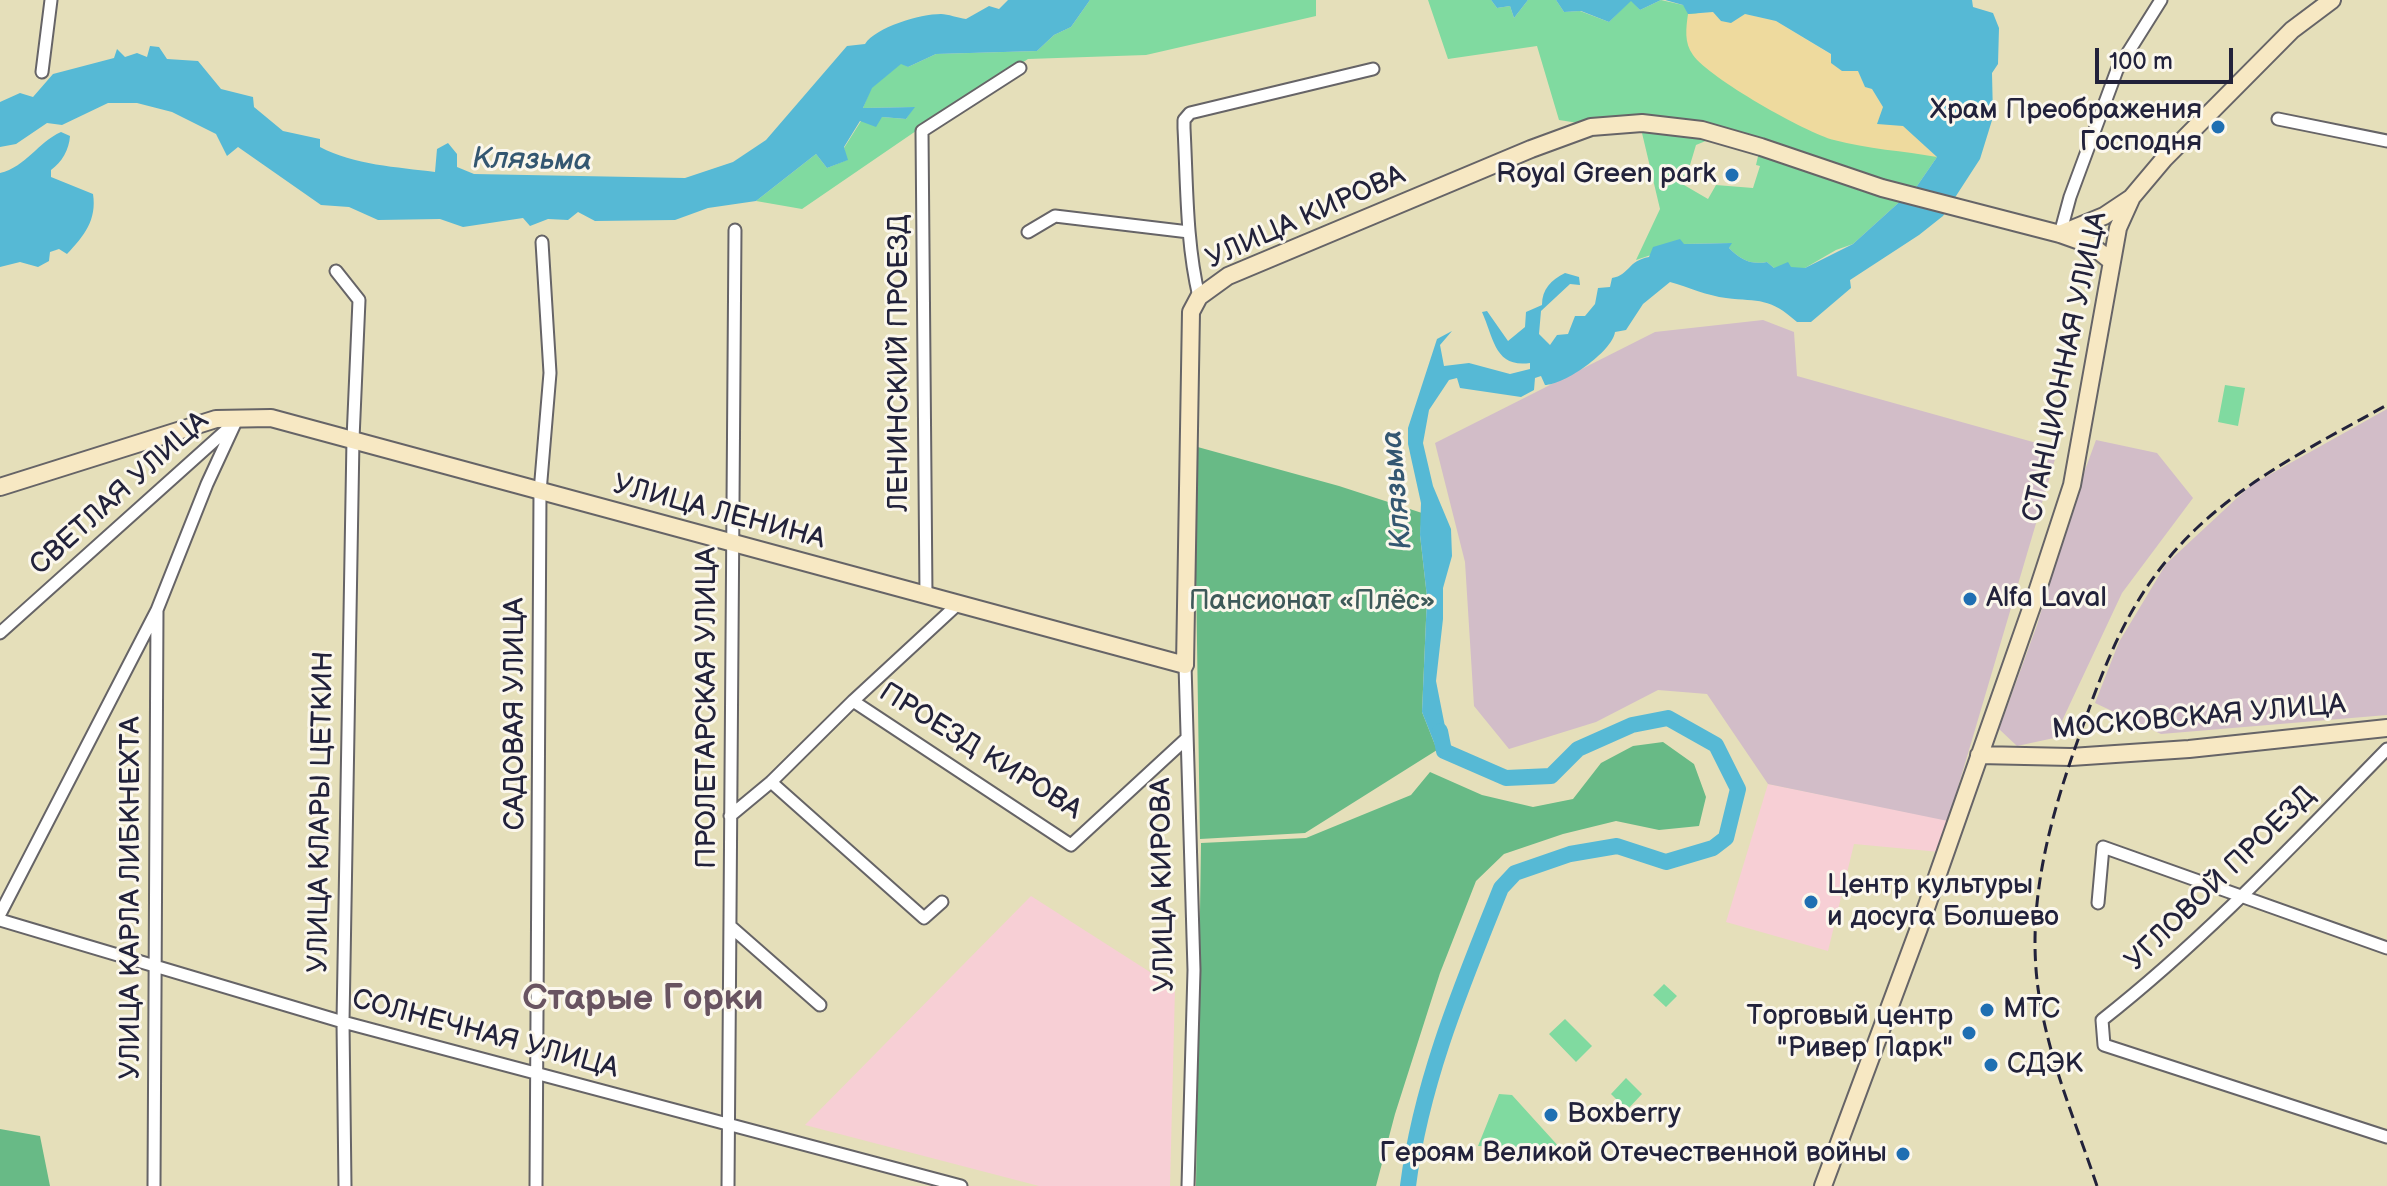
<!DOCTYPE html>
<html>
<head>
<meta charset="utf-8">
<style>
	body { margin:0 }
	#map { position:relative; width:2387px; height:1186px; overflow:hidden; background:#e5dfba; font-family:"Balsamiq Sans",sans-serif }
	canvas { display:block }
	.scale { position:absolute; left:2095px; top:48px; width:138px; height:36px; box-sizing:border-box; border:4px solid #22223b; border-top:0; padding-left:10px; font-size:24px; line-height:28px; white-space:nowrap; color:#22223b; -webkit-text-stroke:6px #fbf7ec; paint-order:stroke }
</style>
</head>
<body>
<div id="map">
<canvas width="2387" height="1186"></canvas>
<div class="scale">100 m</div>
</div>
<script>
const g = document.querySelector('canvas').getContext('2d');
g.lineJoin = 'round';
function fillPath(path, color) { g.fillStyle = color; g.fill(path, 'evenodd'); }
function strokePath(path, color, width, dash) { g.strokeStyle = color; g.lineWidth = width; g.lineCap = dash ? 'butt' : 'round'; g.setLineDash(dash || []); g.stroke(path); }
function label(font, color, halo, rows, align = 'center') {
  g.font = font + ' "Balsamiq Sans",sans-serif'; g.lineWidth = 6; g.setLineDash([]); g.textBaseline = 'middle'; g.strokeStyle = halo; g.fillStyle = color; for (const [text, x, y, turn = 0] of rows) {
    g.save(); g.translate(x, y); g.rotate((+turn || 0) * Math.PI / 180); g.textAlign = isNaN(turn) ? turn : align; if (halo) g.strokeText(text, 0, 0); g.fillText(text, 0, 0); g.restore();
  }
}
fillPath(new Path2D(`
	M1768,784L1952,821L1940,852L1854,844L1828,951L1726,922Z
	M1031,896L1175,988L1170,1186H1039L805,1125Z`), '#f7cfd5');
fillPath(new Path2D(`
	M1763,320L1794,332L1797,376L2058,449L1948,821L1768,784L1707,694L1658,690L1596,722L1509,749L1474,706L1465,562L1435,443L1655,332Z
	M2387,409V715L2161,734L2095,703L2119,642L2166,564L2251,485Z
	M2096,440L2157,453L2193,498L2122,593L2054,738L2017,746L1999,729L2037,625L2078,489Z`), '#d2bdc8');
fillPath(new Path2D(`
	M1090,0H1316V16L1146,55L1028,59L913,133L802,209L756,201L816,154L827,168L847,160L844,148L861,121L882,117L906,119L914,107L863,108L871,88L901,63L908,67L936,54L1037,51L1054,35L1071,27Z
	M1428,0H1491L1497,8L1510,6L1514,18L1528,0H1556L1564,12L1580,11L1609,22L1631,0L1640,10L1661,0L1683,5L1937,157L1917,186L1853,244L1836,250L1805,268H1774L1767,262C1751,265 1741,260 1729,248L1731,243L1684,244L1636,260L1660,209L1642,133L1559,120L1537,46L1448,59ZM1708,140L1759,152L1756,165L1760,166L1753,188L1716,185L1708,199L1684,185L1696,145Z
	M2225,385L2245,388L2238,426L2218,422Z
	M1664,984L1677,996L1666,1007L1653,995Z
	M1565,1019L1592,1046L1576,1062L1549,1034Z
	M1626,1078L1642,1094L1627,1110L1611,1094Z
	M1499,1094L1512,1095L1561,1149L1478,1146Z`), '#80daa0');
fillPath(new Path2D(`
	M1194,446L1339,486L1422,513L1420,535L1427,597L1422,712L1437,750L1305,833L1200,839Z
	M1663,742L1694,764L1706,797L1699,826L1659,830L1616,821L1563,834L1504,854L1476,881L1440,973L1395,1114L1376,1186H1196L1201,843L1306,838L1411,795L1430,772L1482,795L1533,807L1573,799L1601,763L1633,746Z
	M0,1129L40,1136L50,1186H0Z`), '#68ba86');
fillPath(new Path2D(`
	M1713,12L1721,21L1745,14L1776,21L1858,71L1865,87L1872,89L1883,107L1937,157C1904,151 1867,149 1834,140C1806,133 1709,78 1693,55C1684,43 1686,28 1688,14Z`), '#eeda9e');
fillPath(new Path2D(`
	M1008,0H1090L1071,27L1054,35L1037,51L936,54L908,67L901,64L872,88L863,108L915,107L906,119L882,117L876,127L860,121L844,147L848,160L827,168L816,154L756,201L708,208L675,220L595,221L578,212L568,220L548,219L530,226L523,218L463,227L440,219L378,220L349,207L321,205L238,147L227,156L216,134L172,112L137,103H108L62,125L47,123L16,144L0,147V102L20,93L33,97L53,74L114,58L117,49L125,57L137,53L147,57L150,46L159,47L167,59L198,61L221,89L253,97L254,107L283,131L320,139V147C354,165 397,167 435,172L437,149L448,143L457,154V167L474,174L685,178L733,162L766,140L847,46L865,44C876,27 920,14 941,14C948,14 958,18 966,19L989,6L999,9Z
	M1491,0H1528L1514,18L1510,6L1497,8Z
	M1556,0H1661L1640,10L1631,1L1609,22L1581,11L1564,12Z
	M1665,0H1972L1973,7L1993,13L1999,28L1998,64L1992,73L1993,117L1980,159L1943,216L1919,235L1850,280L1851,288L1811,322H1797C1769,297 1760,302 1726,298C1708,296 1688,287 1670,282L1643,304L1626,330L1615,332C1612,352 1564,385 1545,385L1541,376L1535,378L1534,390L1521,397L1460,388L1457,378L1449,380L1429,410L1423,443L1433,486L1451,529L1452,556L1443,588V619L1436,681L1450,752L1437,750L1422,712L1427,597L1420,535L1421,503L1408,444V428L1437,339L1452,331L1440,345L1444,366L1469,363L1510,374L1530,369V363C1495,368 1494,339 1482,312L1487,311L1508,341L1525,327L1526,312L1542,305C1542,289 1551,280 1565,273L1579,277L1580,285L1570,284L1541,311L1539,334L1550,345L1557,335L1568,334L1575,316H1585L1595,304L1598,288L1610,287L1612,278C1630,275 1627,261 1649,257L1653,247L1680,239L1684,244L1732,243L1729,248C1741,260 1751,265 1767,262L1774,268L1788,262L1791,267L1805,268L1853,244L1917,186L1937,157L1903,126L1877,124L1883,107L1872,89L1865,87L1858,71H1842L1831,63V54L1776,21L1745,14L1731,23L1721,21L1713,12L1688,14L1683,5Z
	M61,132L70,136C69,150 62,162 51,170V177L93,194C97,220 84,236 67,254L59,249L50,252L49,261L38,267L20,262L0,267V173C26,167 38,142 61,132Z`), '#56b9d5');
strokePath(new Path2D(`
	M1408,1186C1421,1082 1462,985 1501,888L1515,873L1570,854L1617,846L1666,862L1713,848L1726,838L1738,789L1716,745L1668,718L1632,725L1578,749L1551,776L1506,778L1444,751L1440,731`), '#56b9d5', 16);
const street = new Path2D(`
	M42,72L51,0
	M2278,119L2387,141
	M1028,232L1055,216L1189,232
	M2060,234L2070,197L2117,70L2161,0
	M336,271L359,300L353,439L343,1022L345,1186
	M1199,297C1186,242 1187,185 1184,128V120L1190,113L1373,69
	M926,595L922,131L1020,68
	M0,633L232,425
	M1185,665L1194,970L1188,1186
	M853,701L1071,845L1186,739
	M2387,749C2295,843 2205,939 2102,1020L2104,1045L2387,1137
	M771,782L924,918L942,902
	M730,816L771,782L853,701L958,604
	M2098,903L2103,847L2387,948
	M0,914L157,610L207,484L238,417
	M0,920L343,1022L961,1186
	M730,926L820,1005
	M154,1186L157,610
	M536,1186L540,492L550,373L542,242
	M728,1186L735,230`);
const secondary = new Path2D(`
	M2060,234L2104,216L2131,198
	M0,487L216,419L271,418L1185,665L1191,312L1199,297L1228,276L1531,149L1591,127L1642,123L1702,130L1761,147L1882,188L2060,234L2091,245L2111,261
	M1979,755L2071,757L2189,749L2387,728
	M1823,1186L1919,928L2038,589L2072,485L2118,228L2132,197L2164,159L2292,30L2332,0`);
strokePath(street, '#666467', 15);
strokePath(secondary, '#666467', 20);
strokePath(street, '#fff', 11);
strokePath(secondary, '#f7e8c3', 16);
strokePath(new Path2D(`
	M2097,1186C2076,1123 2049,1060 2039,995C2025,906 2050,817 2080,734C2109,652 2134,587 2199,526C2254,475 2322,441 2387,405`), '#22223b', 3, [12, 6]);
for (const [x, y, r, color] of [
	[2218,127,8,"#1f6fb2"],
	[1732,175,8,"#1f6fb2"],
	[1970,599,8,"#1f6fb2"],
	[1811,902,8,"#1f6fb2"],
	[1987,1010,8,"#1f6fb2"],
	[1969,1033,8,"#1f6fb2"],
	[1991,1065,8,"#1f6fb2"],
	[1551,1115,8,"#1f6fb2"],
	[1903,1154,8,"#1f6fb2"]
]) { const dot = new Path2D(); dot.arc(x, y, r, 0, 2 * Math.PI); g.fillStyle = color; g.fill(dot); strokePath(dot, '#fbf7ec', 3); }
label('28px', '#22223b', '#fbf7ec', [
	["Храм Преображения",2202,111,"right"],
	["Господня",2202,143,"right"],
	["Royal Green park",1716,175,"right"],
	["Alfa Laval",1986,599],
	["Центр культуры",1827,886],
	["и досуга Болшево",1827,918],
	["МТС",2003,1010],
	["Торговый центр",1953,1017,"right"],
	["\"Ривер Парк\"",1953,1049,"right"],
	["СДЭК",2007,1065],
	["Boxberry",1567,1115],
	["Героям Великой Отечественной войны",1887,1154,"right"]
], 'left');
label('28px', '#22223b', '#fbf7ec', [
	["УЛИЦА КИРОВА",1306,218,-24],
	["ЛЕНИНСКИЙ ПРОЕЗД",900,363,-90],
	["СТАНЦИОННАЯ УЛИЦА",2066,367,-78],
	["СВЕТЛАЯ УЛИЦА",120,494,-42],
	["УЛИЦА ЛЕНИНА",719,513,15],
	["ПРОЛЕТАРСКАЯ УЛИЦА",708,708,-90],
	["САДОВАЯ УЛИЦА",516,714,-90],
	["МОСКОВСКАЯ УЛИЦА",2199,718,-5],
	["ПРОЕЗД КИРОВА",980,752,32],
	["УЛИЦА КЛАРЫ ЦЕТКИН",322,812,-89],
	["УГЛОВОЙ ПРОЕЗД",2221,879,-44],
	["УЛИЦА КИРОВА",1164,885,-91],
	["УЛИЦА КАРЛА ЛИБКНЕХТА",132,898,-90],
	["СОЛНЕЧНАЯ УЛИЦА",485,1035,15]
]);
label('28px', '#3e5959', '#fbf7ec', [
	["Пансионат «Плёс»",1312,602]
]);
label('italic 30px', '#345771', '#fbf7ec', [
	["Клязьма",532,161,1],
	["Клязьма",1398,490,-95]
]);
label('bold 36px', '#695461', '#fbf7ec', [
	["Старые Горки",643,1000]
]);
</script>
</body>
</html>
